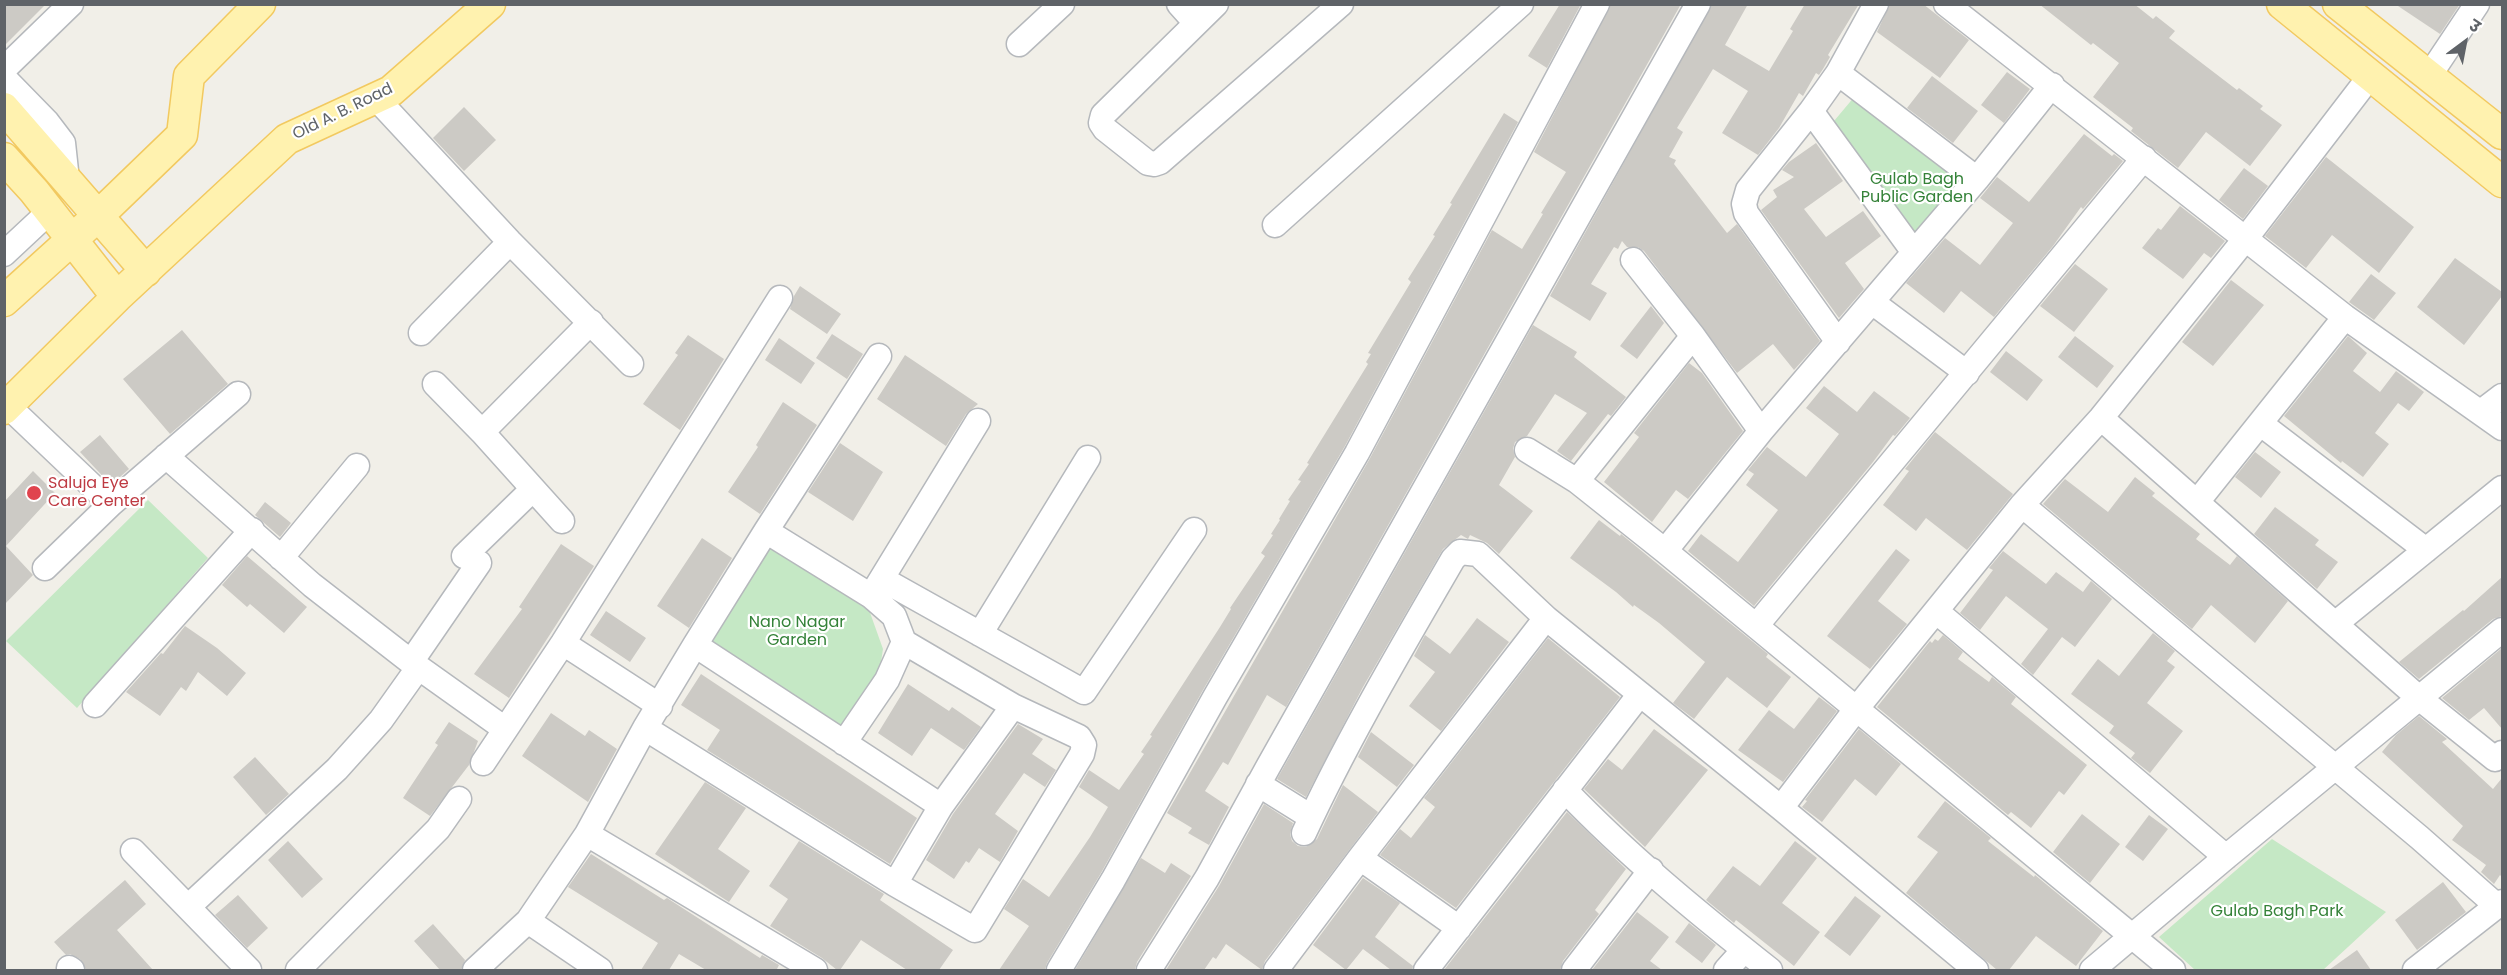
<!DOCTYPE html>
<html>
<head>
<meta charset="utf-8">
<style>
	body { margin:0 }
	#map { position:relative; width:2507px; height:975px; overflow:hidden; background:#f1efe8; font-family:Poppins,"Noto Sans Devanagari",sans-serif }
	canvas { display:block }
	.frame { position:absolute; inset:0; border:6px solid #5f6368; pointer-events:none }
	.north { position:absolute; left:2435px; top:12px; width:60px; height:60px; -webkit-text-stroke:4px #fff; paint-order:stroke; rotate:32deg; font-size:16px; font-weight:700; line-height:24px; text-align:center; color:#5f6368 }
	.north::after { content:''; display:block; margin:auto; width:21px; height:27px; background:#5f6368; clip-path:polygon(50% 0,100% 100%,50% 72%,0 100%) }
</style>
</head>
<body>
<div id="map">
<canvas width="2507" height="975"></canvas>
<div class="frame"></div>
<div class="north">उ</div>
</div>
<script>
const g = document.querySelector('canvas').getContext('2d');
g.lineJoin = 'round';
function fillPath(path, color) { g.fillStyle = color; g.fill(path, 'evenodd'); }
function strokePath(path, color, width, dash) { g.strokeStyle = color; g.lineWidth = width; g.lineCap = dash ? 'butt' : 'round'; g.setLineDash(dash || []); g.stroke(path); }
function label(font, color, halo, rows, align = 'center') {
  g.font = font + ' Poppins,sans-serif'; g.lineWidth = 4.5; g.setLineDash([]); g.textBaseline = 'middle'; g.strokeStyle = halo; g.fillStyle = color; for (const [text, x, y, turn = 0] of rows) {
    g.save(); g.translate(x, y); g.rotate((+turn || 0) * Math.PI / 180); g.textAlign = isNaN(turn) ? turn : align; if (halo) g.strokeText(text, 0, 0); g.fillText(text, 0, 0); g.restore();
  }
}
fillPath(new Path2D(`
	M1855,96L1965,187L1914,241L1829,127Z
	M148,500L208,558L77,708L6,641Z
	M765,543L868,607L883,649L880,668L859,704L838,731L703,644Z
	M2272,839L2386,912L2323,970H2195L2159,937Z`), '#c5e8c5');
fillPath(new Path2D(`
	M4,4H46L4,46Z
	M1560,4H1581L1547,68L1528,56Z
	M1611,4H1681L1286,707L1267,695L1228,765L1223,762L1205,791L1229,807L1209,845L1188,833L1192,828L1167,813L1369,460L1492,230L1522,249L1543,214L1541,213L1566,172L1534,152Z
	M1712,4H1748L1725,45L1769,71L1793,31L1790,29L1805,4H1859L1828,55L1830,57L1823,69L1819,75L1816,73L1803,96L1799,93L1779,128L1758,155L1722,133L1748,91L1713,69L1677,128L1683,132L1669,157L1676,160L1674,164L1727,233L1737,224L1820,341L1794,370L1773,344L1737,373L1644,251L1638,247H1627L1622,241L1618,249L1614,247L1591,284L1607,293L1590,321L1550,296Z
	M1890,4H1923L1969,40L1940,78L1877,32Z
	M2039,4H2134L2153,19L2156,16L2175,31L2169,38L2237,90L2239,88L2263,106L2260,109L2282,125L2250,166L2206,132L2178,168L2131,131L2133,128L2093,97L2119,63L2093,43L2091,45Z
	M2395,4H2460L2440,34Z
	M2007,72L2030,89L2004,123L1981,105Z
	M1932,76L1978,111L1953,143L1907,108Z
	M464,107L496,140L464,171L433,138Z
	M1504,113L1518,122L1345,446L1203,690L1101,873L1047,963L1045,970H999L1029,926L1004,909L1023,879L1049,897L1090,837L1108,807L1079,787L1089,770L1119,790L1144,754L1141,752L1152,736L1150,735L1220,627L1231,609L1230,608L1265,556L1261,553L1273,535L1271,534L1280,520L1279,519L1290,501L1288,500L1301,481L1298,480L1309,464L1307,463L1368,364L1366,362L1371,354L1368,353L1411,282L1408,279L1435,236L1433,235L1452,204L1450,203Z
	M2084,134L2112,156L2114,154L2123,161L2083,209L2081,207L2053,246L1994,317L1961,291L1944,313L1906,283L1945,238L1980,265L2013,223L1980,198L1997,177L2029,202Z
	M1816,143L1843,181L1804,209L1826,237L1863,211L1881,236L1845,263L1864,289L1839,318L1761,210L1777,197L1773,190L1794,177L1782,170L1789,162Z
	M2326,157L2414,227L2379,273L2332,235L2306,268L2265,236Z
	M2244,168L2268,186L2243,219L2219,200Z
	M2180,206L2225,241L2211,258L2204,253L2183,279L2142,248L2158,228L2161,230Z
	M2455,258L2502,292V296L2464,345L2417,307Z
	M2075,264L2108,289L2074,332L2040,306Z
	M2371,274L2396,293L2374,320L2349,302Z
	M2231,280L2264,305L2213,366L2182,342Z
	M800,286L841,314L827,334L790,309L794,296Z
	M1651,306L1664,323L1637,359L1620,346Z
	M1533,325L1577,352L1574,357L1626,397L1611,416L1608,414L1571,461L1557,451L1587,413L1555,394L1527,436L1515,442L1513,449L1515,457L1499,485L1533,511L1499,554L1487,543L1470,535L1468,539L1461,535L1443,549L1363,687L1306,797L1277,779Z
	M182,330L228,384L170,434L123,379Z
	M832,334L863,354L847,379L816,358Z
	M688,335L724,359L680,430L643,404L678,355L675,353Z
	M2075,336L2114,366L2097,388L2058,357Z
	M2348,336L2367,353L2353,371L2380,392L2396,371L2424,392L2409,411L2398,403L2375,433L2389,444L2363,477L2342,461L2341,463L2284,416Z
	M779,338L815,363L801,384L765,360Z
	M2006,351L2043,380L2027,401L1990,372Z
	M905,355L978,404L966,414L946,446L877,399Z
	M1689,363L1702,373L1743,431L1688,499L1676,490L1652,522L1604,482L1639,437L1634,433Z
	M1824,386L1857,412L1874,391L1910,418L1895,436L1893,435L1873,462L1754,606L1688,551L1701,534L1738,562L1778,510L1746,485L1754,474L1748,470L1767,447L1806,477L1839,434L1806,408Z
	M783,402L817,425L760,514L728,492L758,447L756,445Z
	M1935,432L2013,494L1967,550L1926,518L1916,531L1883,505L1909,471L1905,469Z
	M100,435L129,469L111,485L80,452Z
	M840,443L883,472L853,521L808,492Z
	M2255,452L2281,472L2261,498L2235,477Z
	M33,471L55,493L6,546L33,575L4,605V502Z
	M2135,477L2155,493L2152,496L2200,534L2196,539L2230,565L2237,556L2288,601L2255,643L2211,605L2192,629L2043,504L2065,479L2108,512Z
	M265,502L291,523L280,537L255,515Z
	M2275,507L2319,540L2315,545L2338,562L2317,589L2254,534Z
	M1599,520L1620,536L1621,534L1666,571L1768,654L1766,657L1791,677L1767,708L1727,677L1694,719L1673,703L1705,662L1659,623L1634,605L1633,607L1616,592L1570,558Z
	M702,538L732,558L689,628L657,606Z
	M561,544L594,566L509,698L474,674L522,609L519,607Z
	M1896,549L1910,560L1878,601L1907,624L1870,669L1827,636Z
	M2003,551L2046,584L2056,572L2083,592L2091,581L2112,599L2075,647L2062,637L2033,675L2021,664L2048,629L2006,596L1980,630L1960,613L1993,570L1989,568Z
	M247,556L307,607L284,633L250,604L247,607L222,585Z
	M2502,577V616L2493,619L2419,679L2399,662L2463,610L2464,611Z
	M606,611L646,638L630,662L590,635Z
	M1477,618L1509,642L1441,731L1409,706L1435,672L1414,656L1425,635L1450,654Z
	M185,626L217,648L246,673L227,696L198,672L186,691L181,687L160,716L126,692L161,653L163,654Z
	M2153,633L2175,651L2167,661L2175,667L2147,703L2183,731L2150,773L2131,758L2135,753L2109,733L2114,726L2071,694L2098,659L2119,676Z
	M1943,635L1963,652L1958,659L1989,682L1992,677L2016,697L2011,704L2087,765L2064,795L2059,791L2031,828L2011,812L2008,815L1877,707L1930,641L1932,643L1935,639L1938,641Z
	M1548,638L1620,697L1456,908L1380,855L1400,829L1411,838L1435,807L1424,798Z
	M2502,648V729L2484,708L2469,720L2442,698Z
	M701,674L917,818L890,864L707,750L720,730L681,705Z
	M908,684L949,711L952,707L981,727L964,750L931,728L912,756L878,733Z
	M1819,697L1837,711L1783,782L1738,750L1769,710L1794,729Z
	M551,713L585,736L589,730L617,749L588,802L522,756Z
	M2419,716L2447,739L2442,742L2493,789L2502,778V877L2500,875L2494,884L2481,872L2486,865L2452,840L2463,826L2382,752L2396,735Z
	M449,722L478,741L469,765L430,816L403,798L438,745L435,743Z
	M1018,724L1043,739L1032,754L1056,770L1045,787L1024,773L995,814L1018,831L1000,862L979,848L969,863L966,861L954,879L926,860L953,814Z
	M1654,729L1708,770L1645,847L1584,789L1608,759L1622,770Z
	M1859,729L1901,764L1876,796L1855,779L1822,822L1802,807L1807,801L1805,800Z
	M1371,732L1414,765L1397,787L1358,757Z
	M255,757L289,794L266,815L233,777Z
	M705,782L746,808L718,849L750,871L729,902L655,854Z
	M1343,785L1378,812L1265,961L1262,970L1226,944L1216,959L1213,957L1204,970H1166L1219,886L1264,804L1293,823L1290,834L1292,841L1298,846L1306,847L1317,839Z
	M1945,801L1991,838L1988,841L2034,877L2035,875L2103,931L2076,966L2036,936L2009,970H1997L1906,893L1938,852L1917,837Z
	M1567,812L1626,869L1595,910L1599,914L1563,961L1560,970H1444Z
	M2082,814L2120,844L2090,883L2053,852Z
	M2149,815L2168,829L2143,861L2125,847Z
	M288,841L323,879L302,898L268,860Z
	M799,841L884,894L880,900L953,950L939,970H907L861,940L840,970H837L822,958L770,926L788,899L769,886Z
	M1795,841L1817,858L1782,903L1820,932L1794,966L1736,920L1734,923L1706,900L1733,866L1760,886Z
	M591,854L664,900L667,898L760,958L762,955L779,965L777,969L779,970H706L679,954L669,970H641L658,943L568,887Z
	M1141,858L1165,873L1171,863L1191,876L1137,962L1135,970H1075Z
	M1363,878L1400,903L1375,937L1413,966L1412,970H1391L1363,949L1346,970L1313,945Z
	M125,880L146,904L117,930L153,970H86L80,959L70,954L66,955L54,942Z
	M2443,882L2466,912L2417,950L2395,920Z
	M238,895L268,928L247,948L215,915Z
	M1855,896L1881,916L1850,956L1824,936Z
	M1637,912L1669,937L1650,961L1662,970H1592Z
	M1689,923L1716,945L1702,963L1675,942Z
	M433,924L465,960L461,970H440L414,941Z
	M2357,950L2371,970H2329Z`), '#cccac5');
const minor = new Path2D(`
	M1179,4L1196,23
	M1216,4L1103,115L1101,123L1105,129L1148,163L1154,164L1160,162L1341,4
	M1876,4L1838,73L1811,111L1913,251
	M1946,4L2345,317L2502,428
	M1019,44L1062,4
	M4,69L71,4
	M1838,73L1977,179
	M2429,76L2477,4
	M4,78L47,122L63,143L67,180
	M376,98L510,242L631,364
	M1811,111L1748,190L1744,204L1746,213L1838,342
	M1275,225L1521,4
	M4,254L50,211
	M1633,260L1693,336L1761,431
	M1872,302L1967,373
	M421,333L510,242
	M435,384L482,432L591,322
	M8,406L111,504
	M2481,412L2502,396
	M2101,418L2419,698L2495,759L2502,753
	M2261,424L2426,550
	M482,432L562,521
	M1527,450L1577,481L1665,551L2173,970
	M166,456L312,585L411,662L505,729
	M1577,481L1693,336
	M2197,502L2345,317
	M2022,505L2420,838L2497,906
	M766,531L871,596L978,421
	M1665,551L1761,431L1977,179L2052,85
	M464,556L533,489
	M281,558L357,466
	M45,568L111,504L238,394
	M882,579L1084,692L1194,530
	M1936,611L2226,857
	M2335,624L2502,488
	M1756,626L2144,158
	M980,634L1088,458
	M563,643L660,706
	M695,645L941,806L1013,706L904,642
	M411,662L479,563
	M95,705L252,530
	M645,728L895,884L975,930L1082,754L1084,745L1079,737L1013,706
	M844,743L887,680L904,642L894,616L871,596
	M483,763L563,643L780,298
	M1258,784L1311,817
	M1565,790C1627,855 1699,914 1770,970
	M1781,808L1857,708L2022,505L2101,418L2246,238L2371,75
	M1304,833C1348,738 1401,649 1453,559L1460,552L1478,554L1546,618
	M587,834L815,970
	M133,851L249,970
	M1360,858L1459,928
	M895,884L941,806
	M188,907L337,769L381,720L418,668
	M528,921L600,970
	M69,968L72,970
	M298,970L438,829L459,799
	M475,970L528,921L587,834L645,728L695,645L766,531L879,356
	M1059,970L1113,880L1215,697L1357,453L1597,4
	M1149,970L1207,878L1268,767L1698,4
	M1276,970L1360,858L1546,618L1781,808L1976,970
	M1426,970L1640,694
	M1574,970L1651,870
	M1726,970L1744,950
	M2092,970L2226,857L2502,630
	M2415,970L2502,902`);
const major = new Path2D(`
	M2282,4L2502,182
	M2338,4L2502,134
	M4,108L146,271
	M4,158L34,191L117,297
	M4,301L98,216L182,135L189,76L260,4
	M4,409L117,297L287,139L391,91L490,4`);
strokePath(minor, '#b5b8bc', 27);
strokePath(major, '#f2c960', 33);
strokePath(minor, '#fff', 24);
strokePath(major, '#fff2af', 30);
for (const [x, y, r, color] of [
	[34,493,8,"#e0444e"]
]) { const dot = new Path2D(); dot.arc(x, y, r, 0, 2 * Math.PI); g.fillStyle = color; g.fill(dot); strokePath(dot, '#fff', 2); }
label('16px', '#5f6368', '#fff', [
	["Old A. B. Road",343,112,-26]
]);
label('16px', '#348238', '#fff', [
	["Gulab Bagh",1917,180],
	["Public Garden",1917,198],
	["Nano Nagar",797,623],
	["Garden",797,641],
	["Gulab Bagh Park",2277,912]
]);
label('16px', '#be3a42', '#fff', [
	["Saluja Eye",48,484],
	["Care Center",48,502]
], 'left');
</script>
</body>
</html>
